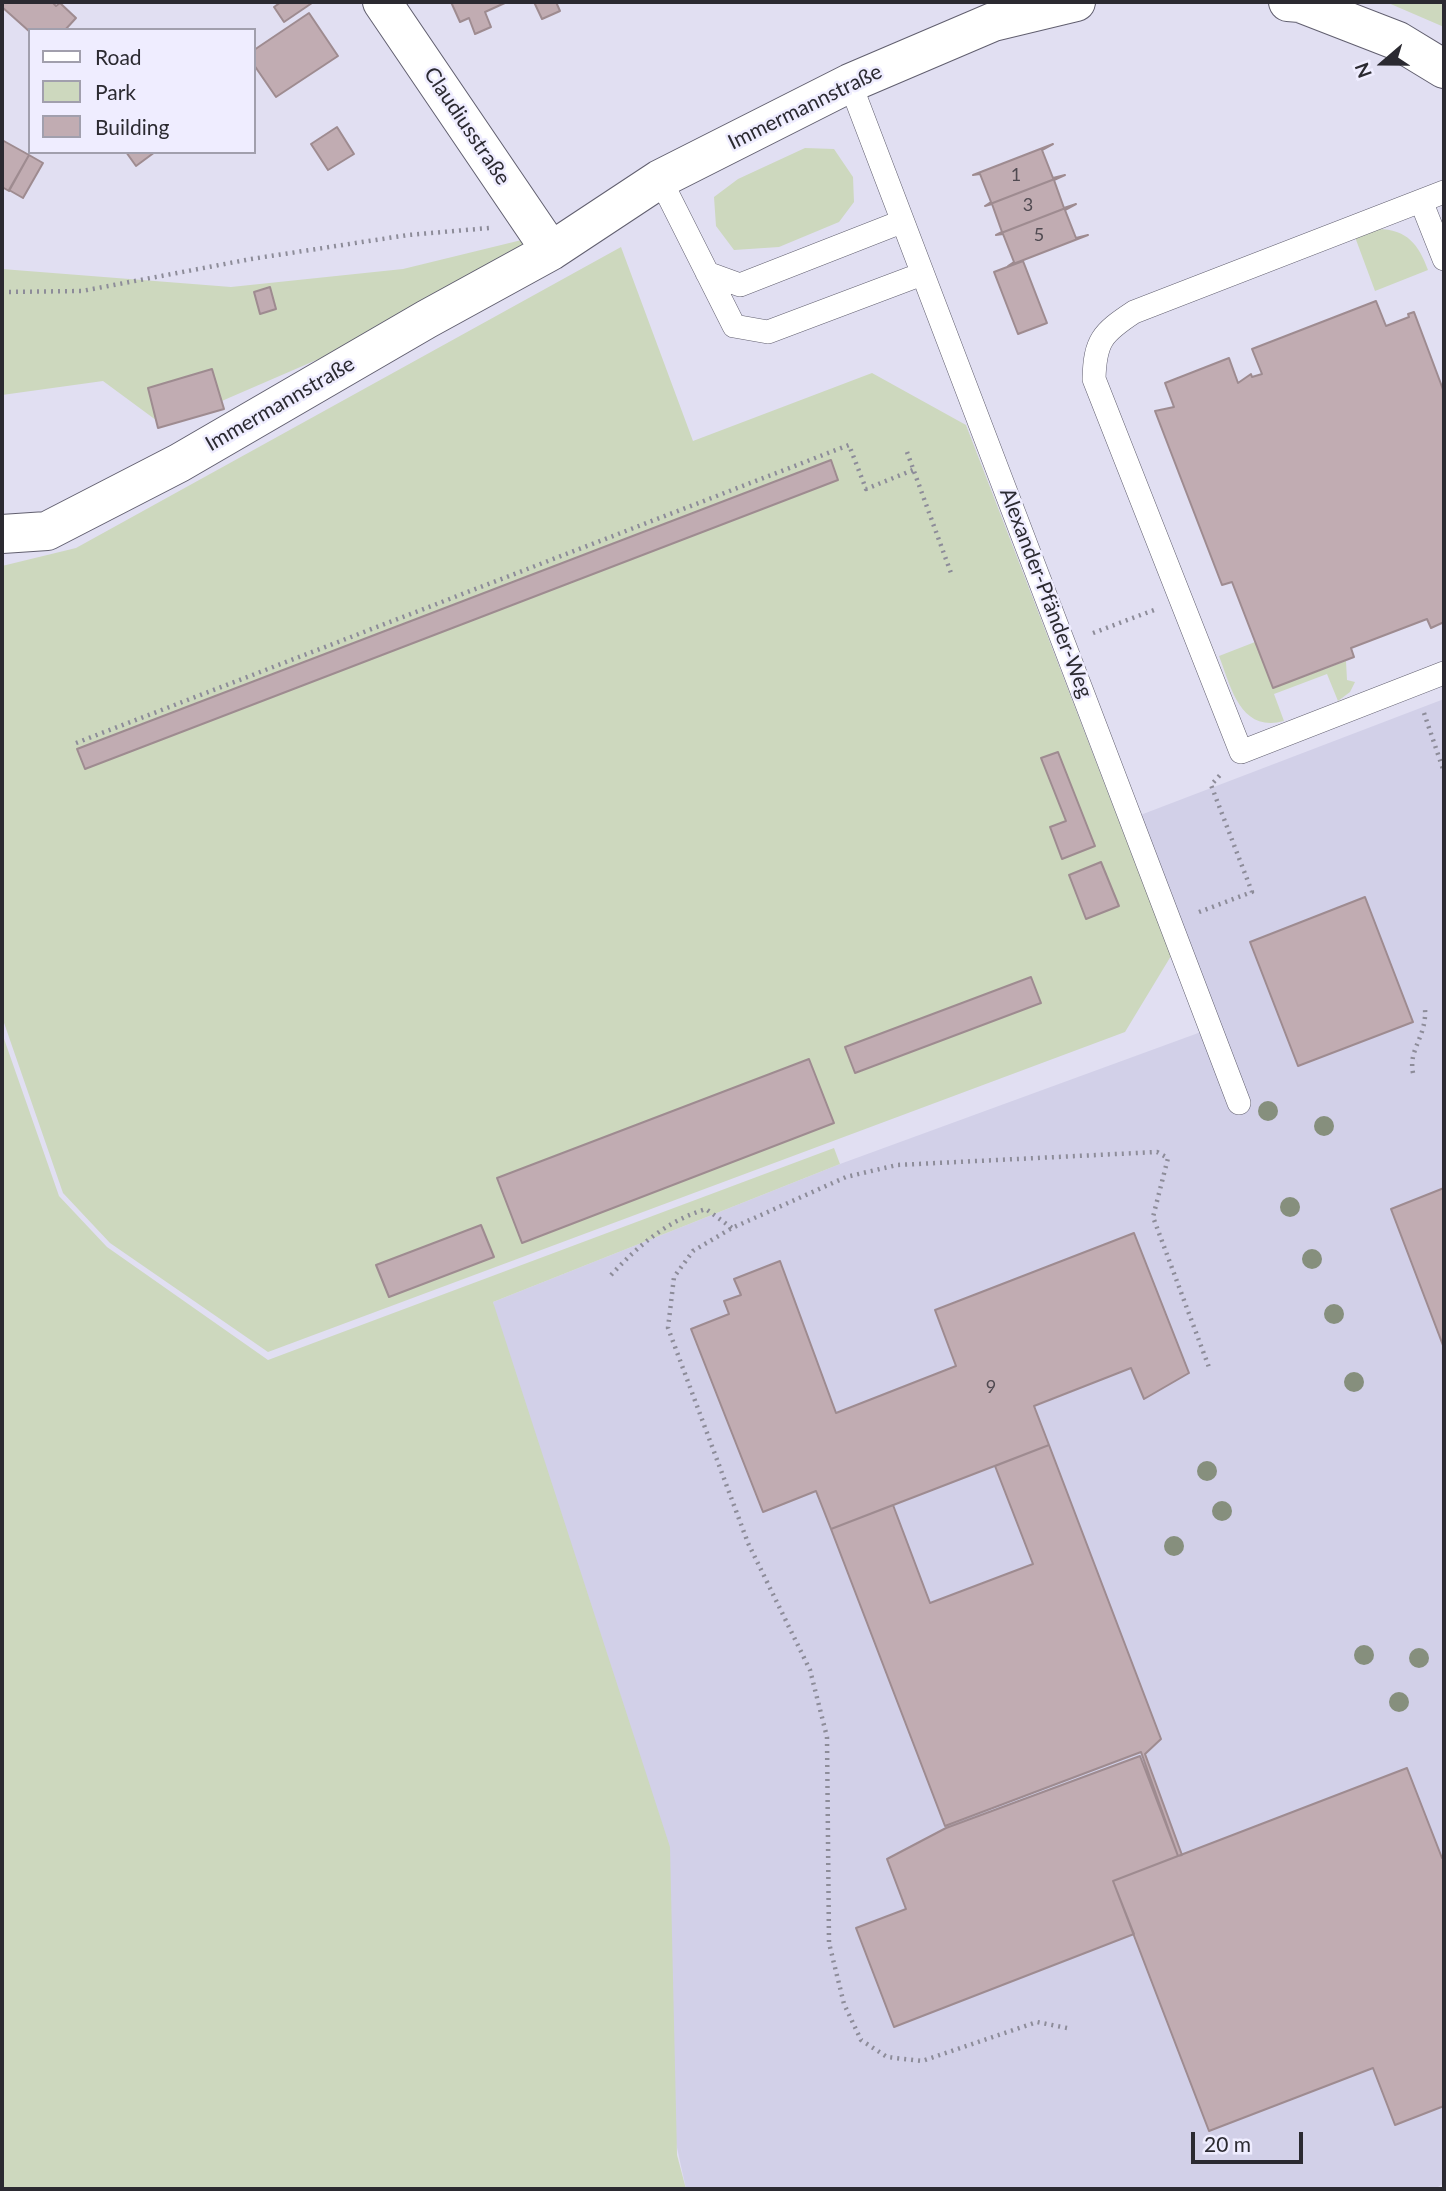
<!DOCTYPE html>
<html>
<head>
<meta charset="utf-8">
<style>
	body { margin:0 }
	#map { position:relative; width:1446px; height:2191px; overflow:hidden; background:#e1dff2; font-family:Lato,sans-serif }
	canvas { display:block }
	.frame { position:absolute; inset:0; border:4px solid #2b2a31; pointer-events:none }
	.legend { position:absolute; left:28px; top:28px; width:228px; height:126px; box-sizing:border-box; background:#efedff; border:2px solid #a19fad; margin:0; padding:9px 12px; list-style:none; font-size:21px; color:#2b2a31 }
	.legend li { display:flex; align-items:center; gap:14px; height:35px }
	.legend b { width:35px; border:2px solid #a19fad }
	.north { position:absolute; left:1348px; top:28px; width:70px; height:70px; -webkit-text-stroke:5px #efedff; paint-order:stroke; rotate:250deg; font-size:19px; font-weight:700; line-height:28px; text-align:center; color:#2b2a31 }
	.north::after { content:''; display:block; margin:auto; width:24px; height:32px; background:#2b2a31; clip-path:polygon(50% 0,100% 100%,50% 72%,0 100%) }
	.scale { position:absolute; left:1191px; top:2132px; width:112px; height:32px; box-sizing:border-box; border:4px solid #2b2a31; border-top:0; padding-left:9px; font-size:21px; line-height:24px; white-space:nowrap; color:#2b2a31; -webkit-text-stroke:5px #efedff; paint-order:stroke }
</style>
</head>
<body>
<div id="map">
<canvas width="1446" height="2191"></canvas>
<div class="frame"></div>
<ul class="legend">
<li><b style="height:9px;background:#fff"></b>Road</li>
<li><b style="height:19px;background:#cdd8be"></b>Park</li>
<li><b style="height:19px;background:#c1acb2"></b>Building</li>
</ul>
<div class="north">N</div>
<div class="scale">20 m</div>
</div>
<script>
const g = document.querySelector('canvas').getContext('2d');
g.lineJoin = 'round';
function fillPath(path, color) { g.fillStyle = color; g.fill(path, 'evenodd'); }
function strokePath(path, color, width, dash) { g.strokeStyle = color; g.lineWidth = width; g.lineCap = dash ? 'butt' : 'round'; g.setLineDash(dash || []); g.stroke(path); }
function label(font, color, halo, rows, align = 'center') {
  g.font = font + ' Lato,sans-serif'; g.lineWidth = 5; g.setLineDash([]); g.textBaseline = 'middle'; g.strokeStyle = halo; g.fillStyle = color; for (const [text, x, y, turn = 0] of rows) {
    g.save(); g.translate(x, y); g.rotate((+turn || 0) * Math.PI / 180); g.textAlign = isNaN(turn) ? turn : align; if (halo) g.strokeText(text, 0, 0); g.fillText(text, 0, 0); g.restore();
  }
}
fillPath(new Path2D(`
	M1444,699V2183L1435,2189H686L493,1302L840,1164L1201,1032L1130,819Z`), '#d2d0e8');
fillPath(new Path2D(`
	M1386,2H1444V27Z
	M805,148L834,149L853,177L854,202L839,222L779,247L734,250L716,226L714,197L738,179Z
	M1378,229C1407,229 1419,245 1428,270L1375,291L1355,237Z
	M538,236L425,313L164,426L103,381L2,395V269L231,287L403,269Z
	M621,247L693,441L872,373L966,425L1171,956L1125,1032L268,1352L110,1243L63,1193L2,1017V566L76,548Z
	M1255,642L1273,688L1346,661L1347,680L1355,682L1350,692L1338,701L1327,674L1274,694L1284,721C1240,733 1231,687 1219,656Z
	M2,1033L59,1196L107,1247L268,1360L834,1148L840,1164L493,1302L670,1847L677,2155L686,2189H2Z`), '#cdd8be');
const building = new Path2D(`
	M2,2H52L56,6L60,3L76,18L65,30L30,32L2,7Z
	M281,2H312V3L284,22L274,7Z
	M451,2H507L485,12L491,27L475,34L469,18L460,22Z
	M534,2H556L560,11L542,19Z
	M309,13L338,56L276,97L254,65V50Z
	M337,127L354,154L328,170L311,144Z
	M2,140L29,155L9,191L2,187Z
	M1053,144L1042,150L1053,178L1065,175L985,206L991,202L980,174L973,175Z
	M126,152H155L136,166Z
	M29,155L43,163L23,198L9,190Z
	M1065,175L1054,180L1064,208L1076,204L996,235L1002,232L992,204L985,206Z
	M1076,204L1065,210L1076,238L1088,235L1008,266L1014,262L1003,234L996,235Z
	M1023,261L1047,323L1018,334L994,272Z
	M270,287L276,309L260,314L254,292Z
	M1376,301L1386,326L1409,317L1408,314L1414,312L1444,392V622L1431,628L1427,619L1351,648L1354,657L1273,688L1232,582L1222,585L1155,411L1174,407L1165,383L1229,358L1238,383L1251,374L1252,377L1262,374L1252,349Z
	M212,369L224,409L158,428L148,388Z
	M831,460L838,480L85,769L77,749Z
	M1058,752L1095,846L1062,859L1050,827L1066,821L1041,758Z
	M1101,862L1119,906L1086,919L1069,875Z
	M1365,897L1413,1022L1298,1066L1250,942Z
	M1031,977L1041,1003L855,1073L845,1047Z
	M809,1059L834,1123L522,1243L497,1178Z
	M1444,1188V1348L1391,1209Z
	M481,1225L494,1257L389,1297L376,1265Z
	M1134,1233L1189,1373L1144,1399L1131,1368L1034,1406L1049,1445L831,1529L816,1491L763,1512L691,1329L729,1314L724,1301L741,1295L734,1279L780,1261L836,1413L956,1366L935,1310Z
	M1049,1445L1161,1739L1145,1754L1182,1855L1178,1856L1141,1752L945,1826L831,1529L893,1505L930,1603L1033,1564L995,1466Z
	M1140,1756L1178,1856L1113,1881L1134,1934L894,2027L856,1928L906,1909L887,1859L946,1828Z
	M1407,1768L1442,1858L1444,1857V2106L1395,2125L1373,2068L1209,2131L1113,1881Z`);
fillPath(building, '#c1acb2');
strokePath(building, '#9e8b90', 2);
const service = new Path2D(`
	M850,83L1239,1103
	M660,179L734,326L768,332L922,274
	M1444,192L1134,312C1102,333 1095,341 1094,379L1241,752L1444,673
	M1421,201L1444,259
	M707,273L740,285L901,222`);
const minor = new Path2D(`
	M382,2L551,251
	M1288,2L1300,3L1398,41L1444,69
	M2,534L47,531L179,463L427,319L551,251L660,179L850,83L993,22L1076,2`);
strokePath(service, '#615f6f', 24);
strokePath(minor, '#615f6f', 40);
strokePath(new Path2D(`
	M2,292L82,291L251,259L408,235L489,228
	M907,452L951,573
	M1093,633L1154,610
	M1424,713L1444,772
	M76,743L849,445L866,489L913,470
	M1199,912L1252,892L1211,785L1222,773
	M1413,1073C1408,1049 1427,1037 1425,1008
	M611,1275C639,1245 667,1221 706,1209L732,1228
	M1067,2028L1037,2022L922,2061L887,2057L861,2040L844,2004L829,1943L827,1737L810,1670L748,1543L668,1328L674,1277L693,1251L732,1228L846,1177L897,1165L1157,1152L1168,1158L1153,1217L1210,1370`), '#8d8c99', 4.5, [2, 5]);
strokePath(service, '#fff', 23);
strokePath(minor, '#fff', 38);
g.fillStyle = '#868f7d';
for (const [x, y] of [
	[1268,1111],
	[1324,1126],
	[1290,1207],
	[1312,1259],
	[1334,1314],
	[1354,1382],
	[1207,1471],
	[1222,1511],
	[1174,1546],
	[1364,1655],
	[1419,1658],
	[1399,1702]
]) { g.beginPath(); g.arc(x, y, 10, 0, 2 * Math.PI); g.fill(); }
label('18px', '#504a51', null, [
	["1",1016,175],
	["3",1028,205],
	["5",1039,235],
	["9",991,1387]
]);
label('21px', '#2b2a31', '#efedff', [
	["Immermannstraße",805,107,-26],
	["Claudiusstraße",467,126,56],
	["Immermannstraße",280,404,-30],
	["Alexander-Pfänder-Weg",1046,593,69]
]);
</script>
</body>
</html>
